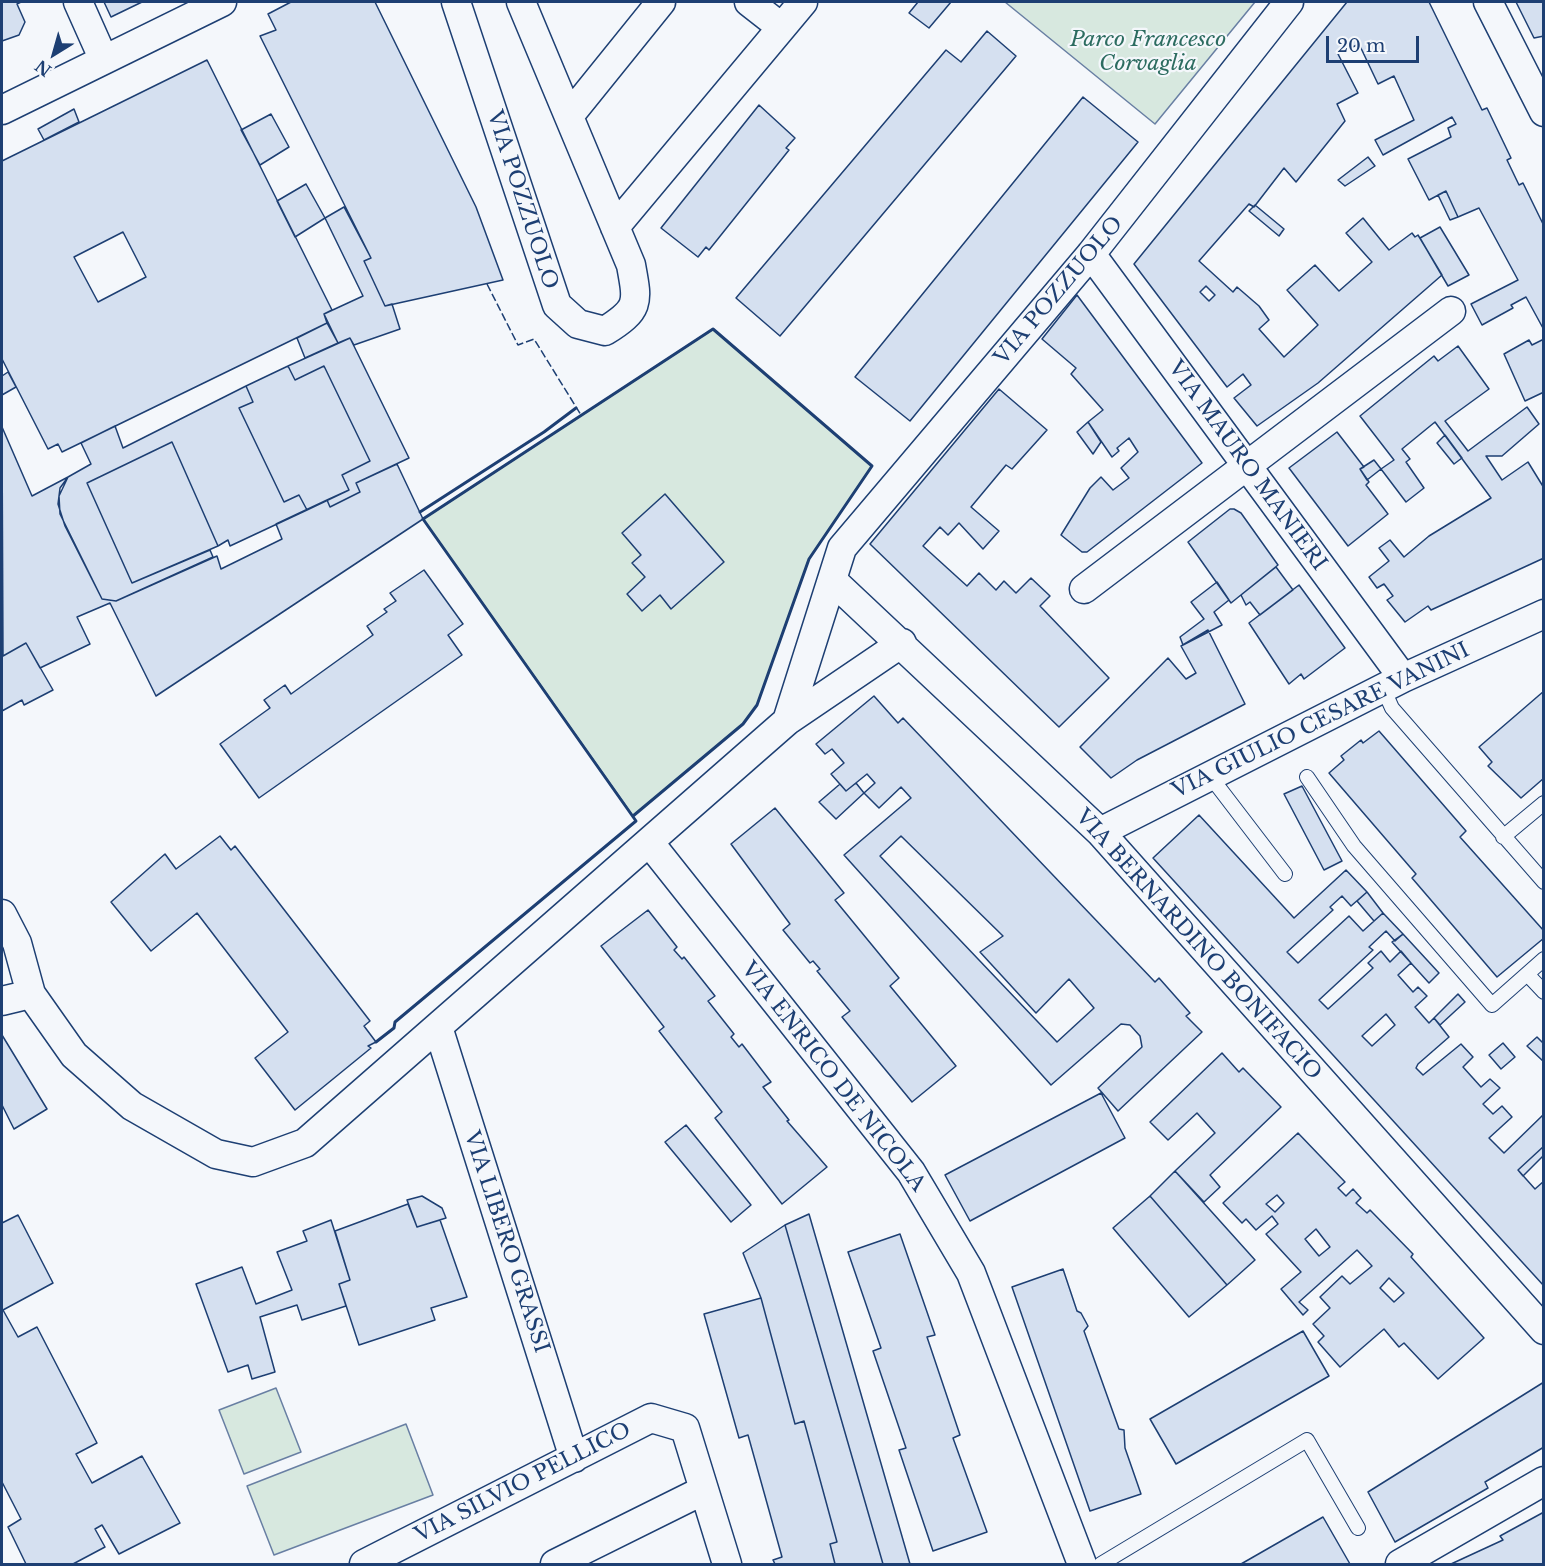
<!DOCTYPE html>
<html>
<head>
<meta charset="utf-8">
<style>
	body { margin:0 }
	#map { position:relative; width:1545px; height:1566px; overflow:hidden; background:#f4f7fb; font-family:"Libre Baskerville",serif }
	canvas { display:block }
	.frame { position:absolute; inset:0; border:3px solid #1d3f73; pointer-events:none }
	.north { position:absolute; left:24px; top:24px; width:60px; height:60px; -webkit-text-stroke:4px #f4f7fb; paint-order:stroke; rotate:217deg; font-size:16px; font-weight:700; line-height:24px; text-align:center; color:#1d3f73 }
	.north::after { content:''; display:block; margin:auto; width:21px; height:27px; background:#1d3f73; clip-path:polygon(50% 0,100% 100%,50% 72%,0 100%) }
	.scale { position:absolute; left:1326px; top:36px; width:93px; height:27px; box-sizing:border-box; border:3px solid #1d3f73; border-top:0; padding-left:8px; font-size:18px; line-height:21px; white-space:nowrap; color:#1d3f73; -webkit-text-stroke:4px #f4f7fb; paint-order:stroke }
</style>
</head>
<body>
<div id="map">
<canvas width="1545" height="1566"></canvas>
<div class="frame"></div>
<div class="north">N</div>
<div class="scale">20 m</div>
</div>
<script>
const g = document.querySelector('canvas').getContext('2d');
g.lineJoin = 'round';
function fillPath(path, color) { g.fillStyle = color; g.fill(path, 'evenodd'); }
function strokePath(path, color, width, dash) { g.strokeStyle = color; g.lineWidth = width; g.lineCap = dash ? 'butt' : 'round'; g.setLineDash(dash || []); g.stroke(path); }
function label(font, color, halo, rows, align = 'center') {
  g.font = font + ' "Libre Baskerville",serif'; g.lineWidth = 4.5; g.setLineDash([]); g.textBaseline = 'middle'; g.strokeStyle = halo; g.fillStyle = color; for (const [text, x, y, turn = 0] of rows) {
    g.save(); g.translate(x, y); g.rotate((+turn || 0) * Math.PI / 180); g.textAlign = isNaN(turn) ? turn : align; if (halo) g.strokeText(text, 0, 0); g.fillText(text, 0, 0); g.restore();
  }
}
const green = new Path2D(`
	M1005,2H1255L1155,124Z
	M713,329L872,466L809,559L757,705L743,724L633,816L423,519Z
	M276,1388L301,1452L244,1474L219,1410Z
	M406,1424L433,1495L274,1555L247,1486Z`);
fillPath(green, '#d7e8df');
strokePath(green, '#687fa3', 1.5);
const building = new Path2D(`
	M2,2H21L17,4L25,22L19,35L2,41Z
	M104,2H142L111,17Z
	M291,2H375L476,207L503,280L385,306L364,261L371,258L260,36L276,30L268,14Z
	M918,2H951L929,28L909,13Z
	M1347,2H1429L1482,110L1487,108L1511,158L1507,160L1519,185L1523,183L1544,226V330L1526,297L1511,305L1513,308L1482,325L1471,304L1518,280L1479,208L1458,217L1446,191L1429,200L1408,159L1451,137L1448,128L1456,124L1452,117L1383,155L1375,140L1414,120L1394,76L1378,84L1359,44L1338,54L1358,93L1337,104L1345,121L1296,182L1284,168L1254,207L1249,204L1199,261L1233,292L1237,287L1259,306L1269,320L1259,329L1284,357L1318,325L1287,290L1315,265L1339,291L1372,262L1346,233L1363,218L1389,250L1412,233L1415,237L1418,235L1442,275L1318,383L1257,426L1234,398L1251,385L1243,374L1227,387L1134,264ZM1206,286L1215,295L1209,301L1200,292Z
	M1516,2H1544V36L1534,38Z
	M987,31L1016,56L780,336L736,298L946,50L961,62Z
	M207,60L332,310L324,314L327,323L62,452L58,444L48,449L2,359V161ZM123,232L146,277L98,302L74,257Z
	M1083,97L1138,142L910,421L855,377Z
	M759,105L795,138L786,148L789,150L709,250L706,247L698,257L661,228Z
	M74,109L79,122L44,140L38,129Z
	M271,114L289,147L260,165L241,130Z
	M1368,157L1375,166L1345,186L1338,180Z
	M306,184L325,218L295,237L277,201Z
	M1446,191L1458,217L1450,220L1438,195Z
	M1255,205L1284,229L1279,236L1249,211Z
	M344,207L371,258L364,261L385,306L392,304L400,329L354,345L350,338L338,343L324,314L363,296L325,218Z
	M1440,227L1469,275L1448,286L1420,238Z
	M1077,295L1202,463L1087,552H1082L1061,535L1090,488L1101,477L1113,490L1129,478L1121,468L1138,452L1129,438L1117,448L1119,451L1112,457L1088,422L1103,410L1071,374L1076,368L1042,339Z
	M327,323L338,343L305,358L297,338Z
	M350,338L409,458L356,483L360,492L330,507L327,500L349,490L342,475L370,461L324,366L295,380L288,366Z
	M1544,339V392L1525,401L1504,354L1529,340L1532,345Z
	M1458,346L1489,389L1445,421L1468,451L1527,407L1539,424L1502,456H1486L1502,480L1528,462L1544,488V558L1431,610L1428,606L1405,622L1387,600L1393,596L1384,584L1377,588L1369,577L1389,561L1379,548L1390,540L1404,557L1429,536L1491,498L1435,422L1402,449L1410,459L1406,462L1424,488L1406,502L1381,469L1394,460L1360,416L1434,356L1438,361Z
	M288,366L295,380L324,366L370,461L342,475L349,490L307,510L299,495L284,502L239,408L253,402L246,386Z
	M8,372L16,387L2,395V376Z
	M246,386L253,402L239,408L284,502L299,495L307,510L230,546L228,540L218,546L172,442L87,483L132,583L210,550L213,557L116,601L102,599L65,526L58,504L60,488L68,477L91,464L81,443L115,426L123,448Z
	M999,389L1047,430L1012,469L1006,465L971,507L999,531L983,549L959,523L948,535L940,527L923,546L967,586L979,573L996,590L1004,581L1016,593L1031,578L1050,596L1040,606L1109,678L1059,727L870,544Z
	M1088,422L1101,442L1093,454L1077,432Z
	M2,427L32,496L68,477L59,496L60,514L102,599L116,601L217,556L221,569L282,539L276,524L327,500L330,507L360,492L356,483L397,464L423,519L156,696L110,603L77,617L90,644L40,668L26,643L3,656Z
	M1337,432L1364,467L1360,469L1369,482L1366,485L1388,514L1348,546L1289,468Z
	M1445,435L1462,458L1454,464L1437,443Z
	M172,442L218,546L132,583L87,483Z
	M1374,460L1381,469L1367,480L1360,469Z
	M665,494L724,562L671,609L660,595L642,611L627,594L645,577L632,563L641,555L622,533Z
	M1230,509H1234L1241,513L1278,565L1231,603L1188,542Z
	M1276,567L1293,590L1260,615L1250,602L1246,605L1241,595Z
	M424,570L463,624L448,635L462,655L259,798L220,744L270,708L264,700L285,685L291,694L373,635L367,626L387,612L384,609L396,601L390,593Z
	M1217,582L1229,600L1214,612L1222,625L1183,645L1180,637L1204,619L1191,602Z
	M1299,585L1345,648L1304,679L1301,674L1289,684L1249,623Z
	M1208,630L1245,704L1137,760L1111,778L1080,747L1168,658L1186,679L1196,673L1181,646Z
	M26,643L53,690L24,705L22,700L2,711V654L3,656Z
	M1544,691V778L1521,798L1488,766L1492,762L1479,747Z
	M874,696L898,723L903,718L1155,982L1159,978L1190,1013L1186,1016L1202,1032L1118,1111L1098,1088L1142,1047L1140,1036L1130,1025L1121,1024L1051,1085L844,855L911,798L901,787L879,808L864,793L875,783L867,774L846,791L831,774L844,763L832,749L825,754L816,744ZM901,836L1003,936L980,952L1036,1013L1069,979L1094,1008L1057,1042L880,856Z
	M1379,731L1466,831L1460,837L1544,931V938L1497,977L1412,878L1416,874L1329,773L1344,760L1341,756L1361,740L1363,743Z
	M856,783L864,793L836,819L819,802L840,784L846,791Z
	M1302,786L1342,861L1324,870L1284,794Z
	M775,808L844,893L835,900L899,978L890,986L956,1066L912,1102L842,1017L850,1011L817,971L820,969L813,961L810,963L783,930L790,924L731,844Z
	M1199,815L1294,918L1346,870L1367,892L1351,906L1342,896L1330,907L1333,910L1287,952L1298,963L1349,916L1363,931L1383,913L1403,934L1395,941L1386,931L1369,947L1373,950L1319,1000L1328,1009L1373,968L1368,963L1381,951L1390,962L1401,951L1411,963L1398,975L1413,992L1418,987L1427,996L1415,1007L1429,1023L1434,1018L1449,1037L1418,1064L1416,1068L1423,1075L1461,1044L1473,1057L1463,1067L1481,1087L1490,1079L1500,1088L1483,1104L1493,1114L1502,1106L1512,1117L1489,1138L1504,1153L1544,1114V1146L1518,1170L1535,1189L1544,1181V1286L1153,858ZM1386,1014L1395,1025L1372,1046L1362,1036Z
	M220,836L231,850L235,846L370,1021L364,1026L376,1042L368,1046L371,1048L295,1110L255,1058L288,1032L197,913L151,951L111,902L165,854L176,869Z
	M1367,892L1383,913L1374,921L1357,901Z
	M648,910L677,947L674,950L682,959L684,957L715,996L708,1001L734,1034L731,1037L739,1047L742,1044L771,1082L763,1087L789,1120L787,1121L827,1167L782,1204L715,1118L722,1112L659,1031L664,1027L601,946Z
	M1403,934L1439,973L1429,983L1392,942Z
	M1458,994L1465,1002L1440,1025L1434,1018Z
	M2,1035L47,1109L14,1129L2,1105Z
	M1537,1037L1544,1044V1062L1527,1046Z
	M1503,1043L1515,1057L1501,1069L1489,1055Z
	M1222,1053L1239,1072L1243,1068L1281,1107L1210,1175L1220,1187L1204,1202L1175,1171L1215,1133L1197,1113L1168,1140L1150,1122Z
	M1101,1093L1125,1138L970,1221L945,1175Z
	M686,1125L751,1205L731,1222L665,1142Z
	M1298,1133L1345,1182L1338,1188L1346,1196L1353,1189L1361,1198L1356,1203L1367,1213L1370,1210L1413,1254L1411,1257L1484,1338L1438,1379L1404,1343L1399,1347L1384,1329L1340,1367L1318,1342L1324,1336L1313,1324L1330,1308L1320,1297L1342,1276L1350,1284L1372,1266L1357,1250L1299,1302L1308,1310L1303,1315L1281,1289L1301,1272L1266,1234L1278,1224L1272,1216L1256,1230L1246,1219L1242,1223L1223,1203ZM1277,1195L1284,1203L1275,1212L1266,1204ZM1316,1229L1330,1247L1319,1256L1305,1239ZM1389,1278L1404,1293L1394,1302L1380,1288Z
	M1544,1146V1155L1523,1176L1518,1170Z
	M1175,1171L1255,1260L1227,1285L1150,1196Z
	M422,1196L442,1208L446,1218L417,1227L407,1200Z
	M1150,1196L1227,1285L1189,1317L1113,1228Z
	M408,1204L417,1227L440,1220L467,1297L431,1308L435,1320L359,1345L339,1284L350,1280L335,1231Z
	M809,1214L910,1564H883L785,1225Z
	M18,1215L53,1283L3,1310L18,1337L37,1327L97,1443L76,1454L92,1483L142,1456L180,1523L119,1554L102,1525L95,1529L105,1547L73,1564H26L8,1527L21,1519L2,1482V1223Z
	M331,1220L350,1280L339,1284L346,1306L302,1320L297,1305L260,1317L275,1372L252,1379L248,1365L228,1372L196,1284L242,1267L256,1304L292,1290L277,1252L307,1241L303,1231Z
	M785,1225L883,1564H835L830,1544L837,1542L804,1421L795,1424L761,1298L743,1253Z
	M900,1234L935,1335L927,1337L960,1435L953,1438L987,1532L933,1551L899,1450L906,1448L873,1351L881,1348L848,1252Z
	M1063,1269L1077,1311L1081,1313L1088,1326L1084,1331L1119,1429L1124,1430L1125,1448L1141,1494L1090,1511L1012,1287Z
	M761,1298L795,1424L804,1421L837,1542L830,1544L835,1564H775L773,1560L782,1557L748,1435L739,1438L704,1314Z
	M1303,1331L1329,1376L1176,1464L1150,1419Z
	M1544,1382V1447L1485,1482L1488,1488L1395,1542L1368,1492Z
	M1544,1512V1564H1451L1503,1540L1500,1536Z
	M1323,1517L1350,1564H1241Z`);
fillPath(building, '#d5e0f0');
strokePath(building, '#1d3f73', 1.5);
const service = new Path2D(`
	M1383,688L1392,708L1544,882
	M1210,776L1285,874
	M1307,777L1354,846L1492,1005L1544,959
	M1503,837L1544,803
	M1527,974L1544,992
	M1101,1564L1307,1440L1358,1528`);
const minor = new Path2D(`
	M78,2L103,58
	M456,2L557,305L578,324L605,331C640,309 638,303 631,265L521,2
	M749,2L781,27
	M1488,2L1544,112
	M2,110L222,2
	M569,116L661,2
	M615,227L803,2
	M1091,254L1403,678
	M832,580L1100,832L1544,1330
	M1084,589L1451,311
	M787,721L842,548L1091,254L1289,2
	M1100,832L1403,678L1544,614
	M649,842L911,1172L971,1273L1082,1564
	M2,914L17,943L31,994
	M2,1001L31,994L74,1055L132,1106L216,1154L253,1162L305,1143L787,721L902,643
	M438,1027L574,1458
	M364,1564L651,1418L685,1428L727,1564
	M555,1564L704,1490
	M1400,1564L1544,1481`);
strokePath(service, '#1d3f73', 16);
strokePath(minor, '#1d3f73', 31);
strokePath(service, '#f4f7fb', 14);
strokePath(minor, '#f4f7fb', 28);
strokePath(new Path2D(`
	M487,284L518,345L534,339L581,415`), '#1d3f73', 1.5, [8, 3]);
strokePath(new Path2D(`
	M420,512L544,432L576,408
	M376,1042L394,1028L395,1022L636,821L423,519L713,329L872,466L809,559L757,705L743,724L633,816`), '#1d3f73', 3);
label('italic 21px', '#2c6c60', '#f4f7fb', [
	["Parco Francesco",1148,40],
	["Corvaglia",1148,64]
]);
label('21px', '#1d3f73', '#f4f7fb', [
	["VIA POZZUOLO",522,200,72],
	["VIA POZZUOLO",1059,291,-50],
	["VIA MAURO MANIERI",1247,466,54],
	["VIA GIULIO CESARE VANINI",1321,721,-26],
	["VIA BERNARDINO BONIFACIO",1198,945,48],
	["VIA ENRICO DE NICOLA",833,1077,52],
	["VIA LIBERO GRASSI",506,1242,72],
	["VIA SILVIO PELLICO",523,1483,-27]
]);
</script>
</body>
</html>
